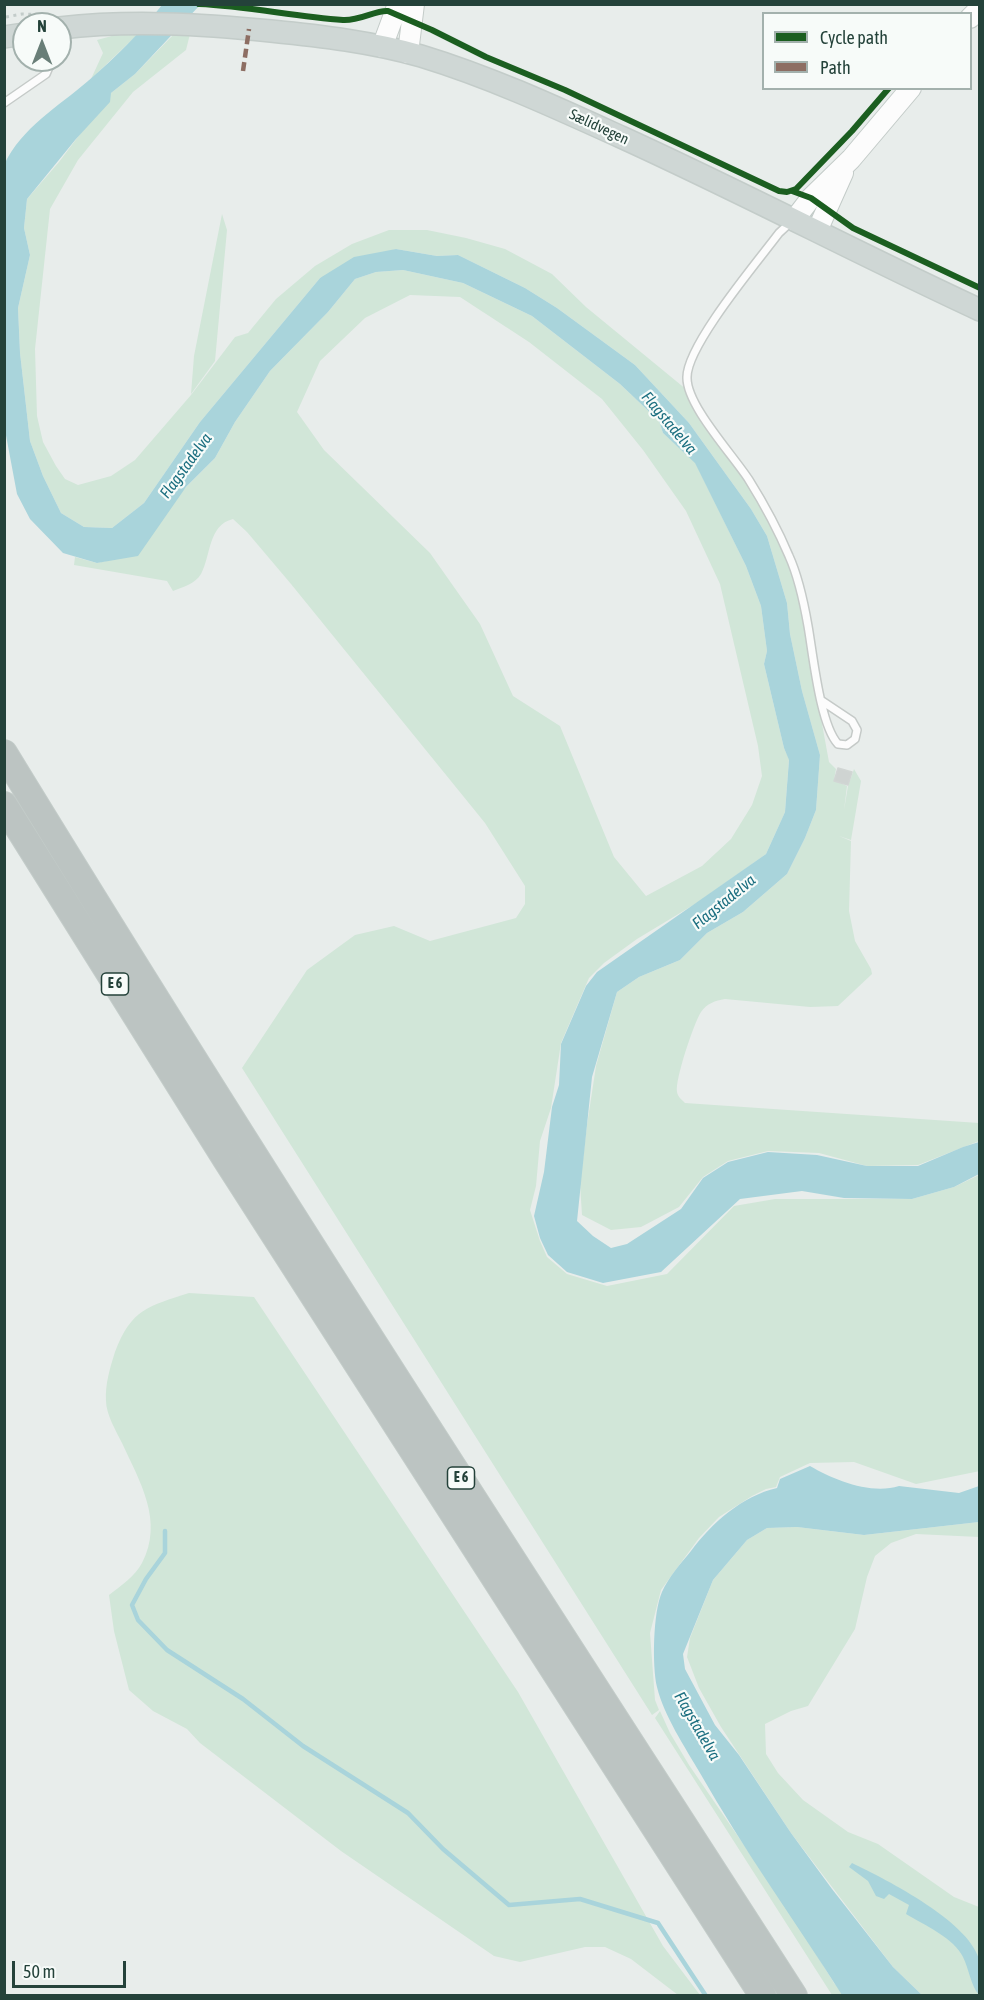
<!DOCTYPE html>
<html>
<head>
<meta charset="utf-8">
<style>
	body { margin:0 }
	#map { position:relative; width:984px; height:2000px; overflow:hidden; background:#e8edeb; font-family:"Asap Condensed",sans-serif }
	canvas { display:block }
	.frame { position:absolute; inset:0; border:6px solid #24423a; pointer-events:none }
	.legend { position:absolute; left:762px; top:12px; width:210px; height:78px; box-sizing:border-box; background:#f7fbf9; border:2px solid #a3b1ad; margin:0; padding:8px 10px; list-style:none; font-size:18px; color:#24423a }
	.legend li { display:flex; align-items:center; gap:12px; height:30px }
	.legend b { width:30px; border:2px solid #a3b1ad }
	.north { position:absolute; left:12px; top:12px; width:60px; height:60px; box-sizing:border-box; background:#f7fbf9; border:2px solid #a3b1ad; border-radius:50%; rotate:0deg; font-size:16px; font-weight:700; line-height:24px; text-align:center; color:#24423a }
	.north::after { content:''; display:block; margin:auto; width:21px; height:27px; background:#697e78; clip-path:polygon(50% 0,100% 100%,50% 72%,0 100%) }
	.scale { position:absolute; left:12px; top:1961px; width:114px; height:27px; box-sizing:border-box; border:3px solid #24423a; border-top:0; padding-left:8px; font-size:18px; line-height:21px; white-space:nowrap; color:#24423a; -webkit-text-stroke:4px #f7fbf9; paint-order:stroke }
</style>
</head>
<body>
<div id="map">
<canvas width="984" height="2000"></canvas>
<div class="frame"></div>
<ul class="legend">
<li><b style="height:8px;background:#1b5e20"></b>Cycle path</li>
<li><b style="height:8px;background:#8d6e63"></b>Path</li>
</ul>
<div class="north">N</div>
<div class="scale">50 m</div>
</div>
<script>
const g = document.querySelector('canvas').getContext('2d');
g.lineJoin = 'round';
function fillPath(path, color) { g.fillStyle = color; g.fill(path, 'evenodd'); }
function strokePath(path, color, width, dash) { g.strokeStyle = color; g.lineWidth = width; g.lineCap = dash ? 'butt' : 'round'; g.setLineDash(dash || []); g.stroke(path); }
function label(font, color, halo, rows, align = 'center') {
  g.font = font + ' "Asap Condensed",sans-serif'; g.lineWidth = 4.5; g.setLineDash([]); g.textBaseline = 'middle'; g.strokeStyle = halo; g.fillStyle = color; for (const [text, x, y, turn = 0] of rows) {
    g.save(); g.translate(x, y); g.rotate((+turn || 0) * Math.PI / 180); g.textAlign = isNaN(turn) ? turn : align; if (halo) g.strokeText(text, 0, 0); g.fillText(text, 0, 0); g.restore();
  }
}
fillPath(new Path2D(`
	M175,33L190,34L186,50L133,92L78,160L50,209L35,349L37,416L43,442L56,466L65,479L78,485L111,476L135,460L191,395L235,337L248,333L276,299L315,266L352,244L389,230H427L466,238L505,249L552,274L586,307L687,390L764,504L787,556L798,593L829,762L836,769L834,780L847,786L844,810L848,786L854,769L861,781L851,840L839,836L851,841L849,911L855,941L871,969L872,974L838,1006L810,1007L725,999C715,1001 707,1003 701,1012C694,1023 675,1079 677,1092C678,1097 681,1099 685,1103L979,1123V1141L918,1165L867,1166L819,1153L768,1151L728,1161L703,1177L679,1207L641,1227L611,1230L582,1215L580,1184L587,1125L596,1066L617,992L639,977L680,960L707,933L743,912L787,874L805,838L816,810L820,755L802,691L790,634L787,603L767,536L751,509L689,423L635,365L557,308L525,288L458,255L437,256L396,249L320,278L200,422L144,503L112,528L84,527L61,513L43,476L30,441L20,353L18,308L30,255L24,228L27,199L59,162L111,93L135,74Z
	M119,34H138L91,79L103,53L97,40Z
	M222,214L227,230L215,361L191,394L194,356Z
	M403,270L463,283L532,316L620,384L659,421L663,433L695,462L746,566L761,606L767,651L764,664L784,748L789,759L785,812L766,854L700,901L637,939L604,963L589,978L561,1043L551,1108L540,1141L536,1186L530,1210L540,1241L547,1257L567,1274L607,1286L667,1274L734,1206L775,1199H912L954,1187L979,1175L980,1471L916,1484L854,1462L810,1463L780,1477L776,1487L766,1489L752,1496L719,1517L699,1538L661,1590L650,1633L655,1700L659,1710L652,1715L242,1068L307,970L355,935L394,926L430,941L516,918L525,904V886L485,823L291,584L247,532L233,519C208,525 211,556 201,574C195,584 183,587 173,591L167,581L74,565L75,557L97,563L115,559L215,458L235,422L270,371L328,312L355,279L376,272ZM410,295L460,297L529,342L602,399L643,450L686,511L720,584L758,746L762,776L752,805L731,839L702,866L646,896L614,857L560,726L513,696L480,624L430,553L324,450L297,412L320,361L365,318Z
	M189,1293L254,1297L518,1692L663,1946L700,1995H678L631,1959L605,1947H585L520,1962L494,1956L341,1851L200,1743L187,1729L153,1711L129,1690L114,1631L109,1595C121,1586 135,1576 142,1563C164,1521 140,1482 122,1443C116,1431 106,1414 106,1401C105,1384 110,1368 115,1352C131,1309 149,1306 189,1293Z
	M979,1522V1537L916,1534L891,1543L875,1556L867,1577L855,1629L808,1706L791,1711L765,1724L766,1754L778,1773L803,1800L848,1832L878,1844L954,1897L979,1907V1995H922L893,1967L791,1833L721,1727L699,1688L687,1657L690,1638L713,1580L747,1540L767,1528L797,1527L864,1535Z
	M660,1711L670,1733L689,1765L792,1915L834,1983L844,1995H832L655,1718Z`), '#d1e6d8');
fillPath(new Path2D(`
	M162,5H200L135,74L111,93L110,102L76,139L27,199L24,228L30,255L18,308L20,353L30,441L43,476L61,513L84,527L112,528L144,503L200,422L320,278L354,257L396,249L437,256L458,255L525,288L557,308L635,365L689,423L751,509L767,536L787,603L790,634L802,691L820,755L816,810L805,838L787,874L743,912L707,933L680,960L639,977L617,992L592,1077L577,1221L593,1236L611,1248L627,1244L681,1209L703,1178L728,1162L768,1152L817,1155L867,1166H918L963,1147L979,1142V1174L954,1187L912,1199L844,1198L802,1191L740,1199L661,1272L603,1283L567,1272L548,1255L540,1238L534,1216L544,1172L552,1107L559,1085L561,1044L586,986L597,972L766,854L785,812L789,760L784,748L764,664L767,651L761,606L746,566L695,463L663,433L659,421L620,384L532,316L463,283L403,270L376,272L355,279L328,312L270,371L235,422L215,458L186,487L138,556L97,563L63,553L30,519L17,494L5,430L4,165C22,127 58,107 88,81C116,57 140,33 162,5Z
	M810,1466C834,1480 871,1495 899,1486L959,1493L979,1486V1522L864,1535L797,1527L767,1528L747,1540L713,1580L683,1654L685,1669L715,1725L739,1755L791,1833L832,1889L893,1967L922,1995H842C795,1921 743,1849 700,1773C685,1747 664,1716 657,1687C652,1666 653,1612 662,1592C668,1578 681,1563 691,1551C712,1523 742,1496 777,1488L780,1479Z
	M852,1863C887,1880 973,1923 980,1963C981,1973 980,1985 979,1995C971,1986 969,1969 963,1957C955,1939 923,1924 906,1914L909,1905L889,1894L884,1899L876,1896L868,1881L849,1867Z`), '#a9d4db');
strokePath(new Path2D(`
	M165,1531V1553L146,1579L132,1605L138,1620L167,1650L243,1699L303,1746L408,1813L443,1849L509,1905L580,1899L658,1923L706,1996`), '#a9d4db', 4.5);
const building = new Path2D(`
	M838,768L852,772L848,785L834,781Z`);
fillPath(building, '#cfd4d2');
strokePath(building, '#d1d6d4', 1.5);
const service = new Path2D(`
	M4,103L46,74L52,60
	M792,221L779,233C758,261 687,345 687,377C686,405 733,455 749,480C764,504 778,530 789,556C799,578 804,603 808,626C813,654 820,725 838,744L847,745L855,739L857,730L852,721L822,701`);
const secondary = new Path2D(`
	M970,18L980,8
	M382,47L398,4
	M408,53L414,4
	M794,220L811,198L851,159L911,88
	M817,231L843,173`);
const primary = new Path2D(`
	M60,28C130,20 200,24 271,31C321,36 372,42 421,56C490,77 555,107 621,137C742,192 859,254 980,310
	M4,37L24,34`);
const motorway = new Path2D(`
	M4,753C260,1172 528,1583 794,1996
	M4,805L227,1161L763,1996`);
strokePath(service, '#c5cac8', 10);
strokePath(secondary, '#c3cbc8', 22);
strokePath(primary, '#c3ccc9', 24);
strokePath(motorway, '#c3ccc9', 28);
strokePath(new Path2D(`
	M6,17L22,14L47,15`), '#c3ccca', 3, [3, 4.5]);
strokePath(service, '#fcfcfc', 7);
strokePath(secondary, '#fcfcfc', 20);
strokePath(primary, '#cfd7d5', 21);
strokePath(motorway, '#bcc4c2', 26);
strokePath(new Path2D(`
	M243,71L249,29`), '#8d6e63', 4.5, [9, 4.5]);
strokePath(new Path2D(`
	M199,4C248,6 295,17 343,20C360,21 375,10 388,11L432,30L486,57L565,90L779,191L787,192L796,189L852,131L889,88
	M792,191L811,198L853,228L980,288`), '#1b5e20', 6);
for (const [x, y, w] of [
	[115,984,27],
	[461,1478,27]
]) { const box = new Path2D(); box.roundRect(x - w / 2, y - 11, w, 22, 4.5); g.fillStyle = '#f7fbf9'; g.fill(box); strokePath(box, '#24423a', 1.5); }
label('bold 14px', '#24423a', null, [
	["E 6",115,984],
	["E 6",461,1478]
]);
label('15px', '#24423a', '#f7fbf9', [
	["Sælidvegen",599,127,25]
]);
label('italic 16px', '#1c6f80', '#f7fbf9', [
	["Flagstadelva",669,423,50],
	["Flagstadelva",186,466,-54],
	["Flagstadelva",724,902,-39],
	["Flagstadelva",697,1726,60]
]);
</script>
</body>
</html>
